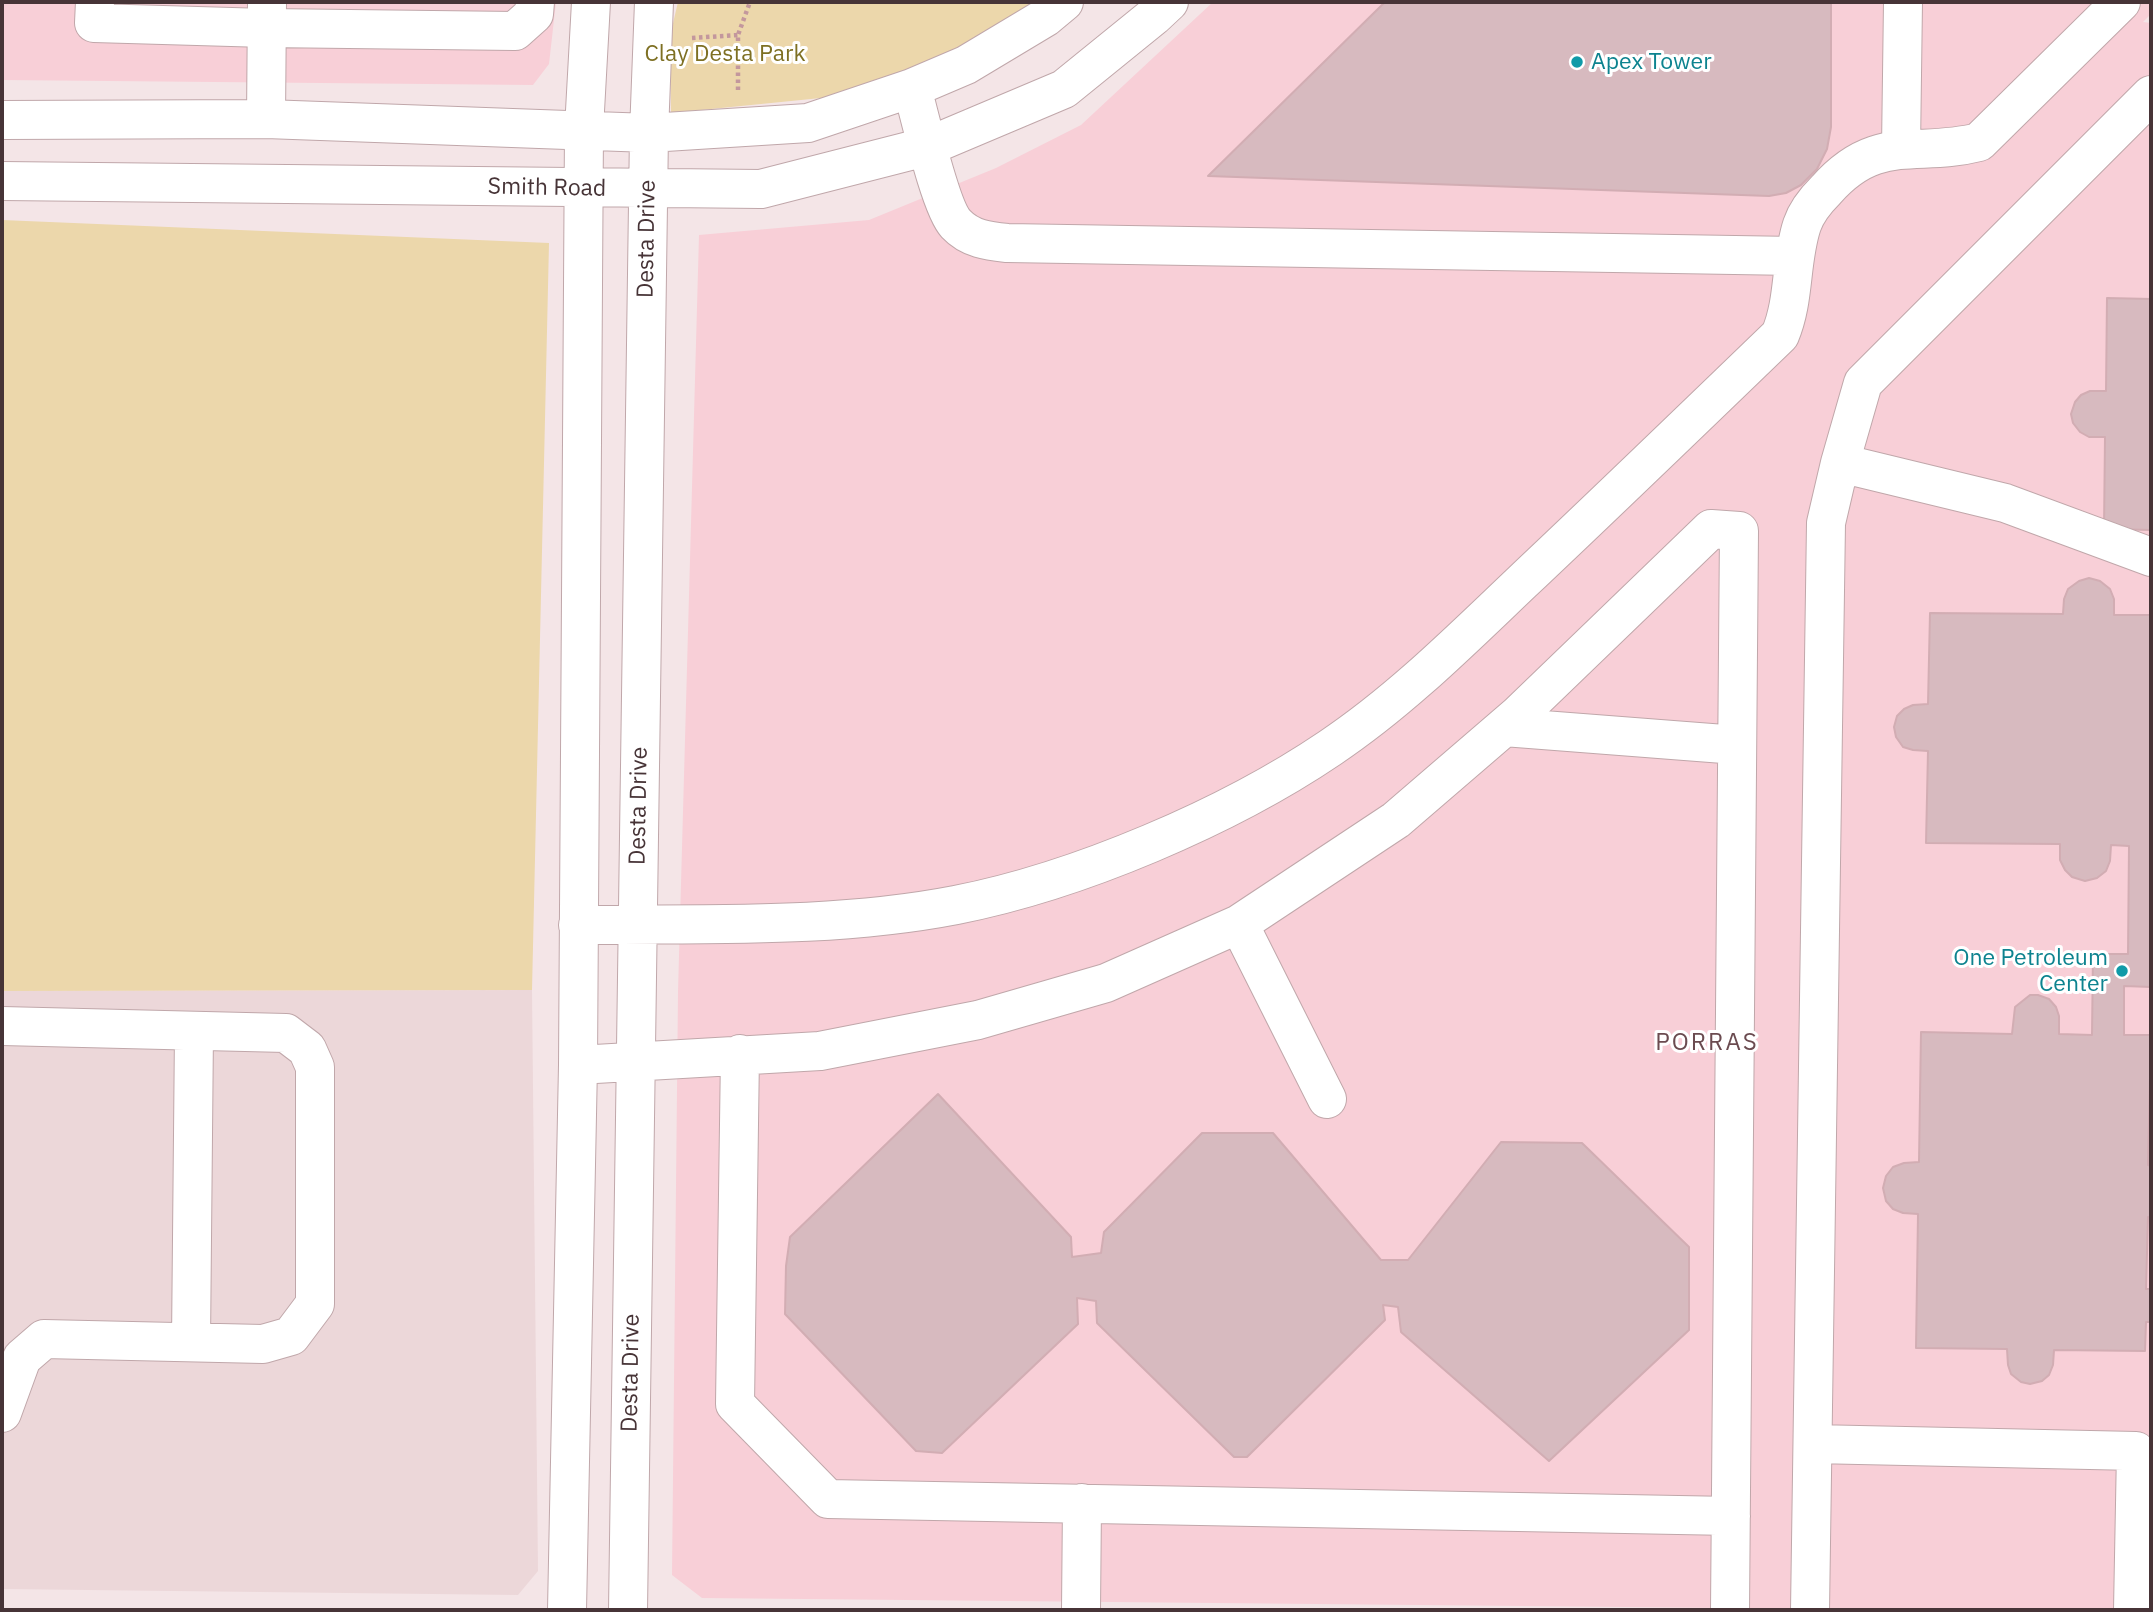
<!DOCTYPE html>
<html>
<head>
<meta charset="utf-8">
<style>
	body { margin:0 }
	#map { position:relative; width:2153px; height:1612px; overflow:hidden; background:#f4e5e7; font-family:"IBM Plex Sans",sans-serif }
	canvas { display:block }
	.frame { position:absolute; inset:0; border:4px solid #473437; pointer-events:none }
</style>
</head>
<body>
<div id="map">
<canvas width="2153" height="1612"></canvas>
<div class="frame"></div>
</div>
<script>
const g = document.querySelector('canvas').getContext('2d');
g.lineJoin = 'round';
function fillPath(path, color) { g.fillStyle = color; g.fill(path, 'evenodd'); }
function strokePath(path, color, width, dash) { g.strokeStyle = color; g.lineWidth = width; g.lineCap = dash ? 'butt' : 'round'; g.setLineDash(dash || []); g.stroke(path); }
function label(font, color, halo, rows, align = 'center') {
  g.font = font + ' "IBM Plex Sans",sans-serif'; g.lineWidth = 6; g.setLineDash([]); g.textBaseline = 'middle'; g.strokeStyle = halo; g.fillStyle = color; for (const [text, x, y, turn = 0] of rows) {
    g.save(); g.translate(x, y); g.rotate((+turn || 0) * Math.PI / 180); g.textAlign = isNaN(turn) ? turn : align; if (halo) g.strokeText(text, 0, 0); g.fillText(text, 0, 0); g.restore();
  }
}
fillPath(new Path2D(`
	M532,990L538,1571L518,1595L2,1589V991Z`), '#ecd7d9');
fillPath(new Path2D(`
	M2,2H556L549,64L533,85L2,80Z
	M1213,2H2151V14L2143,22L2151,23V1610H1931L702,1598L672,1575L678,992L699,235L869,220L996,168L1081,125Z`), '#f8cfd7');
fillPath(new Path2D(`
	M678,2H1044L926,76L841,96L671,113L670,36Z
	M2,220L549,243L532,990L2,991Z`), '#ecd7ab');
const building = new Path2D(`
	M1385,2H1831V127L1827,149L1817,169L1801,185L1786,193L1769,196L1208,176Z
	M2107,298L2151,299V530L2104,529L2105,437H2089L2080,432L2073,423L2071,414L2075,402L2081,395L2090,391H2106Z
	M2089,578L2100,581L2110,589L2114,599V615H2151V987L2124,986V1035H2151L2148,1165L2151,1166V1217H2148L2146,1289H2151V1322H2146L2145,1351L2054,1350L2053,1365L2049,1375L2042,1381L2030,1384L2021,1382L2011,1374L2008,1365L2007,1349L1916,1348L1918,1214L1903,1213L1893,1209L1886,1201L1883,1188L1886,1176L1893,1167L1904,1163L1919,1162L1921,1032L2012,1034L2015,1007L2030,995H2038L2049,999L2056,1007L2059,1016V1034L2092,1035L2093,954H2128L2129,846L2111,845L2110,861L2106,871L2097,878L2085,881L2072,877L2065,870L2060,860V844L1926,843L1928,751L1913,750L1903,747L1896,737L1894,727L1897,716L1904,709L1913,705L1928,704L1930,613L2063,614L2064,599L2068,589L2079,581Z
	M938,1094L1071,1237L1072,1257L1101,1253L1104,1232L1202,1133H1273L1381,1260H1408L1501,1142L1582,1143L1689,1247V1330L1549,1461L1401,1332L1398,1307L1383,1305L1385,1320L1247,1457H1234L1097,1323L1096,1301L1077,1298L1078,1324L942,1453L916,1451L785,1314L786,1266L790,1237Z`);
fillPath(building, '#d7babf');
strokePath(building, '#d2adb3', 2);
const minor = new Path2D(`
	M95,2L94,23L266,28L515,31L534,14L535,2
	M912,88C920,116 940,207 956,224C970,239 988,241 1007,243L1795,256
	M266,119L267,2
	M2,120L266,119L649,133L808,123L912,88L966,65L1046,17L1064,2
	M1901,148L1903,2
	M2,181L761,189L929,146L1064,89L1154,16L1169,2
	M1840,463L2005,503L2151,557
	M1504,727L1737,745
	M1239,924L1327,1099
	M578,925C704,923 832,929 956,905C1078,881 1228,817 1330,748C1400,701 1460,641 1521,583C1608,501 1694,418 1780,335C1795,300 1790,261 1802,225C1806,213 1817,199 1826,190C1877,132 1917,158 1979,142L2121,2
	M2,1026L286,1033L307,1049L315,1067V1304L291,1336L263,1344L44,1339L22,1358L2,1413
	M740,1054L735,1404L828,1499L1731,1516
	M578,1065L820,1051L978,1020L1106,983L1239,924L1396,820L1518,715L1711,529L1739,531L1730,1610
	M191,1342L194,1031
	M1813,1444L2136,1451L2133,1610
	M567,1610L578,1065L584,129L591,2
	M628,1610L649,133L654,2
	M1081,1610L1082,1503
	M1810,1610L1826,523L1840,463L1863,383L2151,95`);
strokePath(minor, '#c0a7aa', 40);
strokePath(new Path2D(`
	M692,38L738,35
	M738,90V35L750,2`), '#c3979d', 4.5, [3.5, 3.5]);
strokePath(minor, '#fff', 38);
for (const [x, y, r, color] of [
	[1577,62,7,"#0f9aa8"],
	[2122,971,7,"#0f9aa8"]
]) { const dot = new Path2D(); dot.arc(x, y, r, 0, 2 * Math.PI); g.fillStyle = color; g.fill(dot); strokePath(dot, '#fff', 2.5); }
label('23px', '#7e7023', '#fff', [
	["Clay Desta Park",725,54]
]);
label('23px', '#0d838f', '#fff', [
	["Apex Tower",1591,62],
	["One Petroleum",2108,958,"right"],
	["Center",2108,984,"right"]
], 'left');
label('23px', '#473437', '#fff', [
	["Smith Road",547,188,1],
	["Desta Drive",647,239,-89],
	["Desta Drive",639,806,-89],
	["Desta Drive",631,1373,-89]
]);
g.letterSpacing = '2px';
label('24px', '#6b4b50', '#fff', [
	["PORRAS",1707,1043]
]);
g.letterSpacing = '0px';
</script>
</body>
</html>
